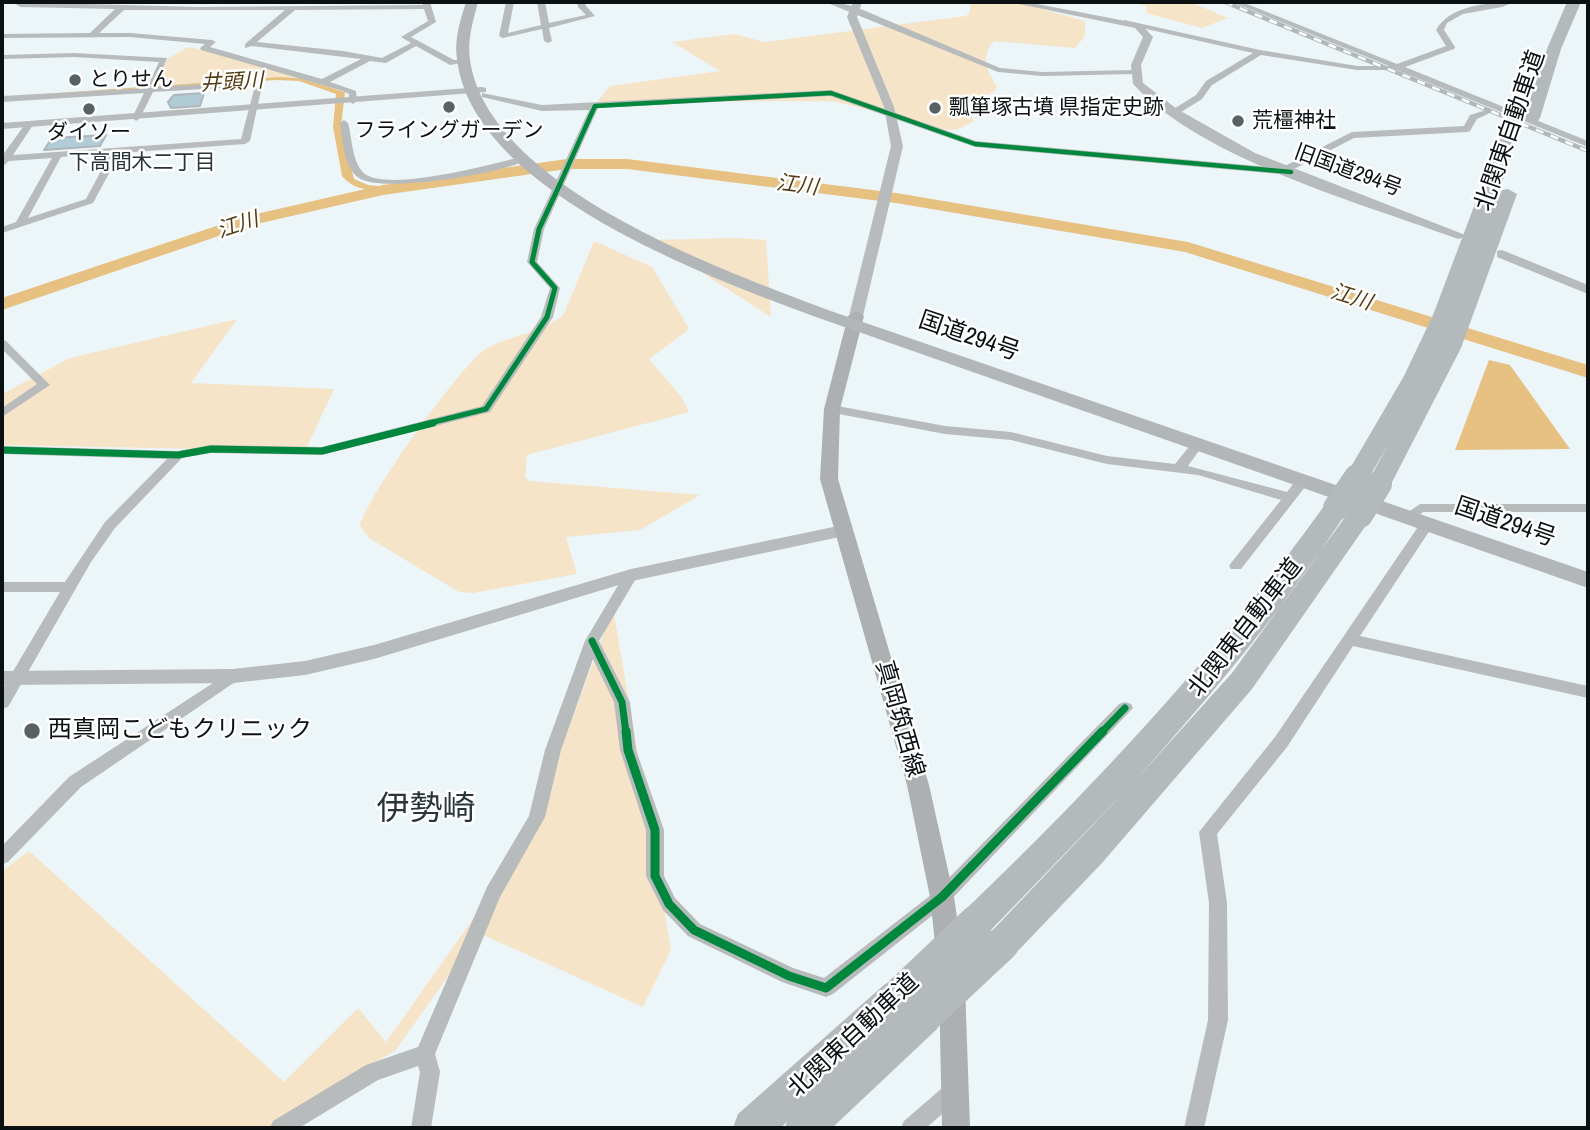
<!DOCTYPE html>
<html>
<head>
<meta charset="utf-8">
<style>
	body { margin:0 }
	#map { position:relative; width:1590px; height:1130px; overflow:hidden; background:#ecf5f8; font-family:"Archivo Narrow",sans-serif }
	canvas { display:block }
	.frame { position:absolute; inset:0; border:4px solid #0b1113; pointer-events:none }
</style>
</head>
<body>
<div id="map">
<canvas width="1590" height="1130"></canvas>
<div class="frame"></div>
</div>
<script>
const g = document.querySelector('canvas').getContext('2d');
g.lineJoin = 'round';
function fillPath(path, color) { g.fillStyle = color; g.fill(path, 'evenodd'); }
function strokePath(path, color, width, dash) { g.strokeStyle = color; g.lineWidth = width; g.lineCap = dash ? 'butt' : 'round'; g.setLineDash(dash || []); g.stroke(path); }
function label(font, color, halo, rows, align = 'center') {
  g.font = font + ' "Archivo Narrow","Noto Sans JP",sans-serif'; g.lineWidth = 5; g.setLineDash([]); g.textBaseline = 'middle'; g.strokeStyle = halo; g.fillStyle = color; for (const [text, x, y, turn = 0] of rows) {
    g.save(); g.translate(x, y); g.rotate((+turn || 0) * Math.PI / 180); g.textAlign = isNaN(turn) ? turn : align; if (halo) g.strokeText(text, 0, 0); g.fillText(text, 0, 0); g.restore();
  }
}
fillPath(new Path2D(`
	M970,2H1034L1038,8L1085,21V36L1075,48L994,41C980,57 987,71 997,86L995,91L966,106L974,121C966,125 958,131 949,130C910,127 868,106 827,101L597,102L610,86L720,71L672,42L735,34L764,42L966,16L970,12Z
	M1128,2H1190L1228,18L1202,28L1146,13L1147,6Z
	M188,47L262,62L295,77L156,85L167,59Z
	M737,238L766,240L771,317L651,240Z
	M594,241L652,267L688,327L687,331L649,359L682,398L689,412L527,455L525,477L529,481L700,495L640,530L566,537L577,574L473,593L459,592L369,538L360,526C366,498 461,364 486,349C510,335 544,333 564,314Z
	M237,319L191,383L334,389L305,451L2,445V394L70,358Z
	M613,608L671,950L643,1007L479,933L395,1051L302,1104L277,1128H2V871L29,851L284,1082L358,1008L386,1042L509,868L563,744Z`), '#f6e4c8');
fillPath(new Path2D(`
	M279,77L300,78L345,92L341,126L354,179L368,185L388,187C369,190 356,192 342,176L333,127L336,94L299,81L276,80L2,97Z
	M1489,360L1510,365L1570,449L1455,450Z`), '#e7c182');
fillPath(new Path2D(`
	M567,159H627L896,193L1188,242L1588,365V378L1185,252L896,203L627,169H567L383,195L248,226L2,310V298L243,217L383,185Z`), '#e7c182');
const building = new Path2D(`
	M204,93L200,106L171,108L168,102L174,95Z
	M106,135L100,146L44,150L52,138Z`);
fillPath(building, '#b0cdd7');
strokePath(building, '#afb5b8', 2);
fillPath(new Path2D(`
	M13,2L199,7L423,5L422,2H430L436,22L411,37L454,60H462L466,62L450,65L416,46L386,63L370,61L330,82L356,91L357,101L353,104L349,101V94L343,91L201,50L200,48L205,44L130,37L2,38V34L90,33L115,9L20,7ZM424,9L428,21L401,37L411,43L382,58L343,51L257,42L295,10ZM124,10H285L245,44V48L252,46L361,59L322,79L210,47L216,42L212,40L130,33H99Z
	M506,2H514L508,33L541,25L537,2H545L549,23L586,15L578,7L577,2H585L586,6L595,16L549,28L552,41L548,43L544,41L542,29L503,38L499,36Z
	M825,2H836L856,7L1000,68L1042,72L1134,70L1138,72L1134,74L1042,76L998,72Z
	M1232,2H1242L1397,64L1446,46L1436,30C1449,6 1488,2 1514,2L1502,7L1463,14L1447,23L1444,30L1455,47L1454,49L1405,67L1588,141V147L1397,70H1357L1261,55L1212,85L1202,99L1178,114H1172V110L1196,95L1206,81L1253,53L1124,24V20L1260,50L1357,66H1389Z
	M74,53L167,58L155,87L263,81L250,141L245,144L120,153L93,203L2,233V227L16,222L52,158L9,161L2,167V156L26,123L33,125L13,155L241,139L255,86L153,92L140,118L136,121L132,118L144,93L2,102V96L147,88L159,62L74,57L2,59V55ZM110,154L86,199L28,218L61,157Z
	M831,90L976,141L1281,168L1352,132L1464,126L1470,115L1486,110L1490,113L1477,119L1470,131L1467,132L1354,138L1292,170L1295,172L1290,175L975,147L830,96L598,108L544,229L537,262L560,288L553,317L490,412L322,455L211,453L182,458L115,528L91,562L8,707L2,709V690L60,592H2V582H65L105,522L167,459L2,454V446L178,451L211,445L322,447L482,406L541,317L550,288L527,262L534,229L589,110L542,111L482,97V93L542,105Z
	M344,120L348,123C352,137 352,164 365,174C389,192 494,164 524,156L529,159C506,173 382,194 359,178C343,167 343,140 340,123Z
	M2,340L6,341L50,385L2,417V408L37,384L2,349Z
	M832,405L945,426L1011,432L1107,456L1175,464L1193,442L1197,441L1203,445L1188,466L1287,492L1297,479L1302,478L1309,482L1241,569H1231L1229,566L1231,563L1281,500L1198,475L1107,464L1011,440L945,434L828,412L826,409L828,406Z
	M1420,504H1588V512H1423L1412,521H1402L1400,518Z
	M1427,519L1434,524L1360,636L1588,686V698L1353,646L1287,747L1217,834L1227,903L1228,1020L1204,1128H1184L1208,1020L1209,903L1199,832L1275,737L1422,521Z
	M631,570L638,575L599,641L630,702L636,750L664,830V876L675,898L700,924L793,968L824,978L936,891L1119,704L1125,702L1131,704L1133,708L948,903L833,994L826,997L782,982L688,936L663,910L646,876V830L620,750L614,702L593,659L561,750L545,817L500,897L435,1054L440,1072L431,1128H411L420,1072L418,1066L378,1080L299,1128H270L273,1121L366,1065L418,1047L487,887L529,816L545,750L585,641L626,572Z
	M233,670L238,672L241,676L238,680L81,787L8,862L2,864V846L69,777Z
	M955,1080L962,1083L965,1090L962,1097L926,1128H901L904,1121L948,1083Z`), '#b8bbbc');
fillPath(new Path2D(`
	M853,2H862L857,17L894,107L903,146L863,316L856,320L849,316L891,146L884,107L847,17Z
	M1009,2H1027L1141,24L1153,37L1141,65L1143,83L1177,109L1255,153L1468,236L1458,239C1361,203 1203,160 1133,84L1131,65L1143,37L1135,28Z
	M482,87L486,88V92L2,129V123Z
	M1502,250L1588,285V294L1497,257V251Z
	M843,525L852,531L849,535L632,581L374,659L305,675L233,683L2,685V671L233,669L305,661L374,645L631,569Z`), '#b8bbbc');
fillPath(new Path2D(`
	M856,311L864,316L840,409L838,479L929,785L954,897L962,952L958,960L949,964L940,960L936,952L930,897L907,785L820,479L824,409L848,316Z
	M952,974L961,977L965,986L970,1128H942L939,986L943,977Z`), '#adb0b1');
fillPath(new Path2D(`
	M466,2H478C473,21 467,40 470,60C488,187 723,270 828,310L1588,572V588L816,317C709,277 472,191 457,59C454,40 460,21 466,2Z`), '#b2b6b9');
fillPath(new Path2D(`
	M1567,2H1581L1561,49L1540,118L1538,121H1526L1524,118L1547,49Z
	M1512,122L1520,127L1496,202L1502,190L1508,189L1517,194L1461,348L1388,490H1370L1367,484L1389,443L1366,483H1348L1345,477L1404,376L1433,315L1504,127Z
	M1336,500L1345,502L1349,508C1287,606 1211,695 1134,782L1232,673L1351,509L1360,507L1369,509L1373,515L1369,521L1252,689L1102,863L1014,955L1002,960L990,955L985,944L990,933L1131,785L988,933L976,937L964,933L959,922L964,911C1097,784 1220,651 1327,502Z
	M898,979L911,984L916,996L912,1004L924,1000L937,1005L942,1017L937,1029L832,1128H785L787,1122L780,1128H733L738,1114L885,984Z`), '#b4b9bc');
const rail = new Path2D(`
	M1225,2L1588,151`);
strokePath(rail, '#b1b8b9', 4.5);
strokePath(rail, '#fff', 2.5, [8]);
strokePath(new Path2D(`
	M1512,127L1517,112`), '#b4b9bc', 16);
strokePath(new Path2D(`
	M1336,508L1357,477
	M1360,515L1379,484`), '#b4b9bc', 26);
strokePath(new Path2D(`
	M898,996L976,922
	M924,1017L1002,944`), '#b4b9bc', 34);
strokePath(new Path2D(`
	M559,186L595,106L831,93L975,144L1291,172`), '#00873e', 4.5);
strokePath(new Path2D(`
	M426,424L486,409L547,317L555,288L532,262L539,229L560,184`), '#00873e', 5);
strokePath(new Path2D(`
	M2,450L178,455L211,449L322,451L433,423
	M592,641L622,702L626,733
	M1101,733L1125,708`), '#00873e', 7);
strokePath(new Path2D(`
	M626,731L628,750L655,830V876L669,904L694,930L789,976L826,988L942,897L1103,731`), '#00873e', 9);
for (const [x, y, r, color] of [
	[75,80,7,"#5a6163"],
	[449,107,7,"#5a6163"],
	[935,108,7,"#5a6163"],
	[89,109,7,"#5a6163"],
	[1238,121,7,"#5a6163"],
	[32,731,9,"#5a6163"]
]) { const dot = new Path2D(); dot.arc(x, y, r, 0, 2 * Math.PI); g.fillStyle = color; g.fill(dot); strokePath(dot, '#fff', 2.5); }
label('21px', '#0b1113', '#fff', [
	["とりせん",89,80],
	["瓢箪塚古墳 県指定史跡",949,108],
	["荒橿神社",1252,121],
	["フライングガーデン",449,131,"center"],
	["ダイソー",89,133,"center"]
], 'left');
label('italic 21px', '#533b14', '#fff', [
	["井頭川",232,83,-3],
	["江川",797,186,7],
	["江川",238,226,-18],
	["江川",1351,298,17]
]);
label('21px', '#29353a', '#fff', [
	["下高間木二丁目",142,163]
]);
label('21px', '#0b1113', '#fff', [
	["旧国道294号",1348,171,20]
]);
label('24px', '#0b1113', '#fff', [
	["北関東自動車道",1511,131,-71],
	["国道294号",969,337,19],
	["国道294号",1505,523,19],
	["北関東自動車道",1246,628,-52],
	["真岡筑西線",899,719,74],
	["北関東自動車道",854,1036,-43]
]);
label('24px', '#0b1113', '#fff', [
	["西真岡こどもクリニック",48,731]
], 'left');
label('33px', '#29353a', '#fff', [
	["伊勢崎",426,810]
]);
</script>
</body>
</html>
